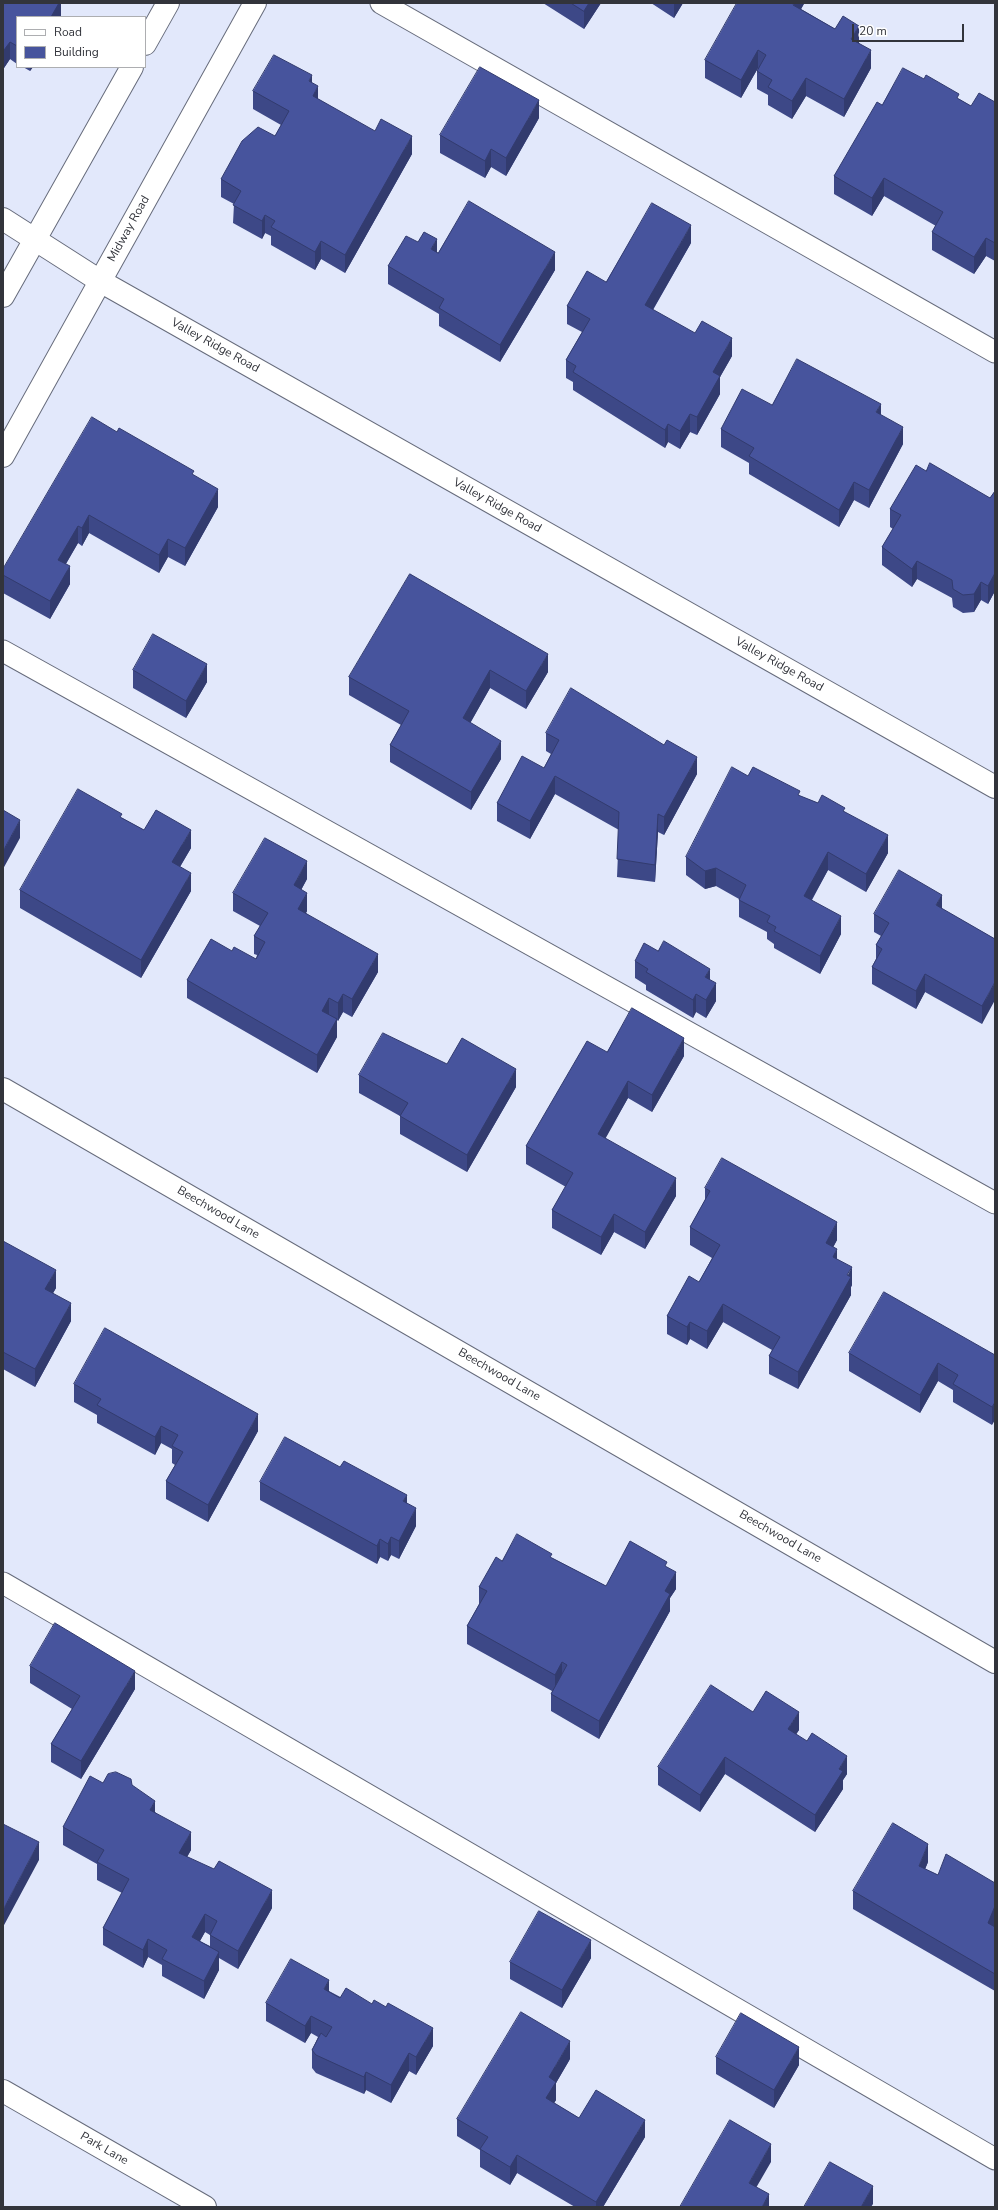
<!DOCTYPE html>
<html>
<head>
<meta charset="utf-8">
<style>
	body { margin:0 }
	#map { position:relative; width:998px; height:2210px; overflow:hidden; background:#e2e8fb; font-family:"Nunito Sans",sans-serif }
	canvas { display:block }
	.frame { position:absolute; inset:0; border:4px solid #32343b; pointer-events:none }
	.legend { position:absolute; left:16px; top:16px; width:130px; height:52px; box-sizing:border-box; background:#fff; border:1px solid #adaeb1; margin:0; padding:5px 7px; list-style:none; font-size:12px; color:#32343b }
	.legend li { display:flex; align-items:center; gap:8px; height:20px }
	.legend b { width:20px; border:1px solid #adaeb1 }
	.scale { position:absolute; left:852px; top:24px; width:112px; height:18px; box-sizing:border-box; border:2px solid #32343b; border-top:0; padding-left:5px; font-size:12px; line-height:14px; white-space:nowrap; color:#32343b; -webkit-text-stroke:3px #fff; paint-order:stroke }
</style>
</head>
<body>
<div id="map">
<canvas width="998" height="2210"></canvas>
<div class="frame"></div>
<ul class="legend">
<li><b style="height:5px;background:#fff"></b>Road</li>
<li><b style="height:11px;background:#47549d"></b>Building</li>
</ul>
<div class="scale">20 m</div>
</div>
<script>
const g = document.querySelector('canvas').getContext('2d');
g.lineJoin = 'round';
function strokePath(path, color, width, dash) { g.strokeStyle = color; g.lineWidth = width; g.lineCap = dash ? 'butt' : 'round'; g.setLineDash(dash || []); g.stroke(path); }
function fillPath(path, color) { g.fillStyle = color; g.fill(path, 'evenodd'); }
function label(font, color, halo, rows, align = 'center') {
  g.font = font + ' "Nunito Sans",sans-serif'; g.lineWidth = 4; g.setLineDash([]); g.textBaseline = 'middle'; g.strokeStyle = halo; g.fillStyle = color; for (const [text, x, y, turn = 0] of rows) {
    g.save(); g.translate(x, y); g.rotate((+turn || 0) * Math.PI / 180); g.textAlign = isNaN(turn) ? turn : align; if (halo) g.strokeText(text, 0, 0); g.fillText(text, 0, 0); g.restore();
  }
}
const lane = new Path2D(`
	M381,3L995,352
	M3,651L995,1203
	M3,1583L995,2159`);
const street = new Path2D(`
	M3,219L100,281L995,787
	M3,1089L995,1662`);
const secondary = new Path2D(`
	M145,44L168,3
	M3,296L132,67
	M3,456L255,3
	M3,2091L205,2207`);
strokePath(lane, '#666b7b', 23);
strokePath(street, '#666b7b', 24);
strokePath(secondary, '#666b7b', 24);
strokePath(lane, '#fff', 21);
strokePath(street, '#fff', 22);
strokePath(secondary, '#fff', 22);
fillPath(new Path2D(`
	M3,3H61V17H17V64L10,59L4,68L3,67Z
	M543,3H601L584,29Z
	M651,3H683L674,18Z
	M804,3L801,9L859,43L871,68L844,117L806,96L792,119L768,105V95L757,89V71L758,68L741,98L705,78V60Z
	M23,67H33L30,71Z
	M312,83L318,99L412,154L345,273L321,259L315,270L271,245V236L265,233L262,239L233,223L234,204L221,197V179L275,136L281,125L253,109V91Z
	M959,99L971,106L995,102V261L986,256L974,274L932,250V232L936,226L884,196L872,216L834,194V176L882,105Z
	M539,118L506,176L491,167L485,178L440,153V135Z
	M691,243L653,310L732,356L720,377V394L697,435L690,432L680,449L668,442L665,448L573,390V382L566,378V360L582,332L567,324V306L606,282Z
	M437,253L555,270L500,362L439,326V314L388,284V266Z
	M772,405L881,415L903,444L869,508L854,500L839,527L749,474V463L721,447V429Z
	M117,432L194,476L218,507L185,566L168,557L159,573L89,533L82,546L78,543L66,564L70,584L50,619L3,593V569Z
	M926,471L990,498L995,491V591L988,604L981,600L974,612L963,613L953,607L952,598L917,579L912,587L882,565V547L893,529L890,527V509Z
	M410,574L548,672L526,709L490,688L470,723L501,759L471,810L390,762V745L401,725L349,695V677Z
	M133,670L207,682L186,718L133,688Z
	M546,733L697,774L664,835L658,832L655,882L617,877L619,830L555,794L530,839L497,821V803L544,768L551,754L546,751Z
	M748,776L800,796L818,803L845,812L888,853L866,892L828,870L812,900L841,934L820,974L774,948V944L767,939V932L739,917V899L716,886L705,889L686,875V857Z
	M122,818L144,830L191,848L180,867L191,891L141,978L20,908V890Z
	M307,879L301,890L307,911L306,913L378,972L352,1017L343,1012L338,1021L337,1020V1037L317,1073L187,998V980L232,951L256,959L257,955L254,954V936L260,926L233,911V893Z
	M942,909L995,939L982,1024L925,992L916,1009L872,984V967L876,959V945L881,936L874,932V914Z
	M635,961L710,980L716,1001L706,1018L696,1012L693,1018L646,990V985L635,978Z
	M607,1052L684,1056L652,1112L628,1098L605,1138L676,1196L645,1249L614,1232L601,1255L552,1228V1210L566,1187L526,1164V1146Z
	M447,1064L516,1087L467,1172L400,1134V1116L359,1093V1075Z
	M705,1188L837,1240L833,1247L837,1259L852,1285L851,1287V1295L798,1389L769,1374V1356L772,1350L723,1322L707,1349L690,1339L687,1345L667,1334V1316L699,1282L712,1258L690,1245V1227L705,1200Z
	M3,1241L56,1288L53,1293L71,1321L35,1387L3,1369Z
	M849,1353L995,1355L992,1425L953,1402V1390L938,1381L920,1413L849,1371Z
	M74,1384L258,1431L208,1522L166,1499V1481L175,1465L172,1463V1449L161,1443L155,1455L97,1423V1415L74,1402Z
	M340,1467L407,1503L416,1526L399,1559L391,1555L388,1561L380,1557L377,1564L260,1500V1482Z
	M552,1558L606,1586L667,1567L676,1589L670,1598V1611L599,1739L551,1711V1694L552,1691L467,1644V1626L479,1604V1587L502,1561Z
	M30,1666L135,1689L81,1779L51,1762V1744L72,1709L30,1683Z
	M753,1712L799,1730L796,1734L847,1774L843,1780V1789L815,1832L725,1774L700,1812L658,1785V1767Z
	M103,1783L132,1785L155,1812L191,1850L187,1857L272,1908L238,1969L219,1958V1970L204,1999L162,1976V1965L148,1957L143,1968L103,1945V1928L122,1893L97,1880V1864L63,1845V1827ZM205,1932L210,1935V1946L200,1941Z
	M928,1862L925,1869L938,1875L995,1883V1924L994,1926L995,1927V1991L853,1909V1891Z
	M591,1958L562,2008L510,1979V1962Z
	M329,1991L433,2046L416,2075L409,2071L391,2103L366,2090L364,2094L316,2073L312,2068V2050L318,2037L311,2033L305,2043L266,2021V2003Z
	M716,2057L799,2065L774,2108L716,2074Z
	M570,2059L556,2083V2100L554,2103L579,2118L645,2137L603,2207H575L517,2173L510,2185L480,2167V2150L457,2136V2119Z`), '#3d4887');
fillPath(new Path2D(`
	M59,3H61V17H51Z
	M589,3H601L584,29V11Z
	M674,3H683L674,18Z
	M794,3H804V4L793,23V5Z
	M859,26V44L851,39Z
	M10,42V59L4,68V50Z
	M758,50V68L741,98V80Z
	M871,50V68L844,117V99Z
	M30,67H33L30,71Z
	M312,75V93L309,81Z
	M806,78V96L792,119V101Z
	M318,86V104L313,96Z
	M539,100V118L506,176V158Z
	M412,136V154L345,273V255Z
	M491,149V167L485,178V161Z
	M884,178V196L872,216V198Z
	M265,215V233L262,239V221Z
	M691,225V243L645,323V305Z
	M986,238V256L974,274V257Z
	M437,239V257L431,249Z
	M321,241V259L315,270V252Z
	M555,252V270L500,362V345Z
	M732,338V356L720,377V394L697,435V417L713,372Z
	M881,404V422L876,412Z
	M690,414V432L680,449V431Z
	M668,424V442L665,448V430Z
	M903,427V444L869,508V490Z
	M854,482V500L839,527V510Z
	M218,489V507L185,566V548Z
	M89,515V533L82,546V528Z
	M78,526V543L58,577V560Z
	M168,539V557L159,573V555Z
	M917,561V579L912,587V569Z
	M70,566V584L50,619V601Z
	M995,573V591L988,604V586Z
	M981,582V600L974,612V594Z
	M548,654V672L526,709V691Z
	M207,664V682L186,718V701Z
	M490,670V688L463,736V718Z
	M501,741V759L471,810V792Z
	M697,757V774L664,835V817Z
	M555,776V794L530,839V821Z
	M658,814V832L655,882V865Z
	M20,820V838L3,869V851Z
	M191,830V848L172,880V862Z
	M888,835V853L866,892V874Z
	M828,852V870L804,913V896Z
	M307,861V879L294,903V885Z
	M716,868V886L705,889V871Z
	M191,873V891L141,978V960Z
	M307,893V911L298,927V909Z
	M942,895V912L936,905Z
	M841,916V934L820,974V956Z
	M378,954V972L352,1017V999Z
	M710,969V987L705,977Z
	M925,974V992L916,1009V991Z
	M995,982V1000L982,1024V1006Z
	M716,983V1001L706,1018V1000Z
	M343,994V1012L338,1021V1003Z
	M696,994V1012L693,1018V1000Z
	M329,998V1015L322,1011Z
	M337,1019V1037L317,1073V1055Z
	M684,1038V1056L652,1112V1095Z
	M516,1069V1087L467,1172V1155Z
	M628,1081V1098L598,1152V1134Z
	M676,1178V1196L645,1249V1232Z
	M614,1214V1232L601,1255V1237Z
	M837,1222V1240L826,1261V1243Z
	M837,1249V1267L833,1257Z
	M852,1267V1285L851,1287V1295L798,1389V1372Z
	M56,1270V1288L45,1307V1289Z
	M71,1303V1321L35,1387V1369Z
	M723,1304V1322L707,1349V1331Z
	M690,1322V1339L687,1345V1327Z
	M938,1363V1381L920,1413V1395Z
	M995,1402V1420L992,1425V1407Z
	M258,1414V1431L208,1522V1505Z
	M161,1426V1443L155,1455V1437Z
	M407,1495V1513L403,1501Z
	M416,1508V1526L399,1559V1541Z
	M391,1537V1555L388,1561V1544Z
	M380,1539V1557L377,1564V1546Z
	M676,1572V1589L670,1598V1611L599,1739V1721L665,1591Z
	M562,1662V1680L555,1693V1675Z
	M135,1671V1689L81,1779V1761Z
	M799,1712V1730L788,1747V1729Z
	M847,1756V1774L843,1780V1789L815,1832V1815L839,1769Z
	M725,1757V1774L700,1812V1795Z
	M155,1801V1819L150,1810Z
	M191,1832V1850L179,1871V1853Z
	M39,1842V1860L3,1927V1910Z
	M928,1844V1862L919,1884V1866Z
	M272,1890V1908L238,1969V1951Z
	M995,1906V1924L988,1941V1923Z
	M205,1914V1932L192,1955V1937Z
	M148,1939V1957L143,1968V1950Z
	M591,1940V1958L562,2008V1990Z
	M219,1952V1970L204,1999V1981Z
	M329,1980V1998L324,1989Z
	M311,2016V2033L305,2043V2026Z
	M433,2028V2046L416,2075V2057Z
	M570,2041V2059L556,2083V2100L546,2116V2098L549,2077Z
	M799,2047V2065L774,2108V2090Z
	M409,2053V2071L391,2103V2085Z
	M366,2072V2090L364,2094V2077Z
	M645,2120V2137L603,2207H596V2202Z
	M771,2144V2162L749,2200V2183Z
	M517,2155V2173L510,2185V2167Z
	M873,2186V2204L871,2207H861Z
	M769,2194V2207H762Z`), '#323b6e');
const building = new Path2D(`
	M3,3H59L51,17H17V46L10,42L4,50L3,49Z
	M571,3H589L584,11Z
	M737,3H794L793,5L835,29L843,16L859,26L851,39L871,50L844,99L806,78L792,101L768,87L772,80L757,71L766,55L758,50L741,80L705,60Z
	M274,55L312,75L309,81L318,86L313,96L375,131L381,119L412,136L345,255L321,241L315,252L271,227L275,221L265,215L262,221L233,205L241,191L221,179L242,141L258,127L275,136L289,111L253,91Z
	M480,67L539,100L506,158L491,149L485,161L440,135Z
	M903,68L924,79L926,75L959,94L957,98L971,106L979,93L995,102V243L986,238L974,257L932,232L943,212L884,178L872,198L834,176L877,102L882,105Z
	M469,201L555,252L500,345L439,308L444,299L388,266L406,236L418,242L424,232L437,239L431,249L438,253Z
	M652,203L691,225L645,305L695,333L702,321L732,338L713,372L720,376L697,417L690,414L680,431L668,424L665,430L573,372L576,366L566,360L590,319L567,306L587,271L606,282Z
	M797,359L881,404L876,412L903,427L869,490L854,482L839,510L749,456L754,448L721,429L742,389L772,405Z
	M92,417L117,432L119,428L194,471L192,474L218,489L185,548L168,539L159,555L89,515L82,528L78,526L58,560L70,566L50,601L3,575V569Z
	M930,463L990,498L995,491V573L988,586L981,582L974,594L963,595L953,589L952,580L917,561L912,569L882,547L901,515L890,509L916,465L926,471Z
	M410,574L548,654L526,691L490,670L463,718L501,741L471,792L390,745L409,711L349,677Z
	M153,634L207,664L186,701L133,670Z
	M571,688L664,745L667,740L697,757L664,817L658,814L655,865L617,859L619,812L555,776L530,821L497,803L522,756L544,768L559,740L546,733Z
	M732,767L748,776L753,767L800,791L798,795L818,803L822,795L845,808L843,811L888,835L866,874L828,852L804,896L841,916L820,956L774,931L776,927L767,922L770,916L739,900L746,885L716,868L705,871L686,857Z
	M78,789L122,814L120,817L144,830L156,810L191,830L172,862L191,873L141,960L20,890Z
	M3,810L20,820L3,851Z
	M265,838L307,861L294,885L307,893L298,909L378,954L352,999L343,994L338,1003L329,998L322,1011L337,1019L317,1055L187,980L211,939L232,951L234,947L256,959L265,942L254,936L268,913L233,893Z
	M899,870L942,895L936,905L995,939V982L982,1006L925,974L916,991L872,967L882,949L876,945L889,923L874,914Z
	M664,941L710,969L705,977L716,983L706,1000L696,994L693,1000L646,972L648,969L635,961L644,943L658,951Z
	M632,1008L684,1038L652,1095L628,1081L598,1134L676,1178L645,1232L614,1214L601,1237L552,1210L573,1173L526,1146L587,1041L607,1052Z
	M383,1033L447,1064L462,1038L516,1069L467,1155L400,1116L408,1103L359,1075Z
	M722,1158L837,1222L826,1243L837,1249L833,1257L852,1267L847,1275L851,1277L798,1372L769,1356L780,1337L723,1304L707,1331L690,1322L687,1327L667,1316L689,1276L699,1282L720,1245L690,1227L710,1191L705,1188Z
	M3,1241L56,1270L45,1289L71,1303L35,1369L3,1352Z
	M884,1292L995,1355V1402L992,1407L953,1384L958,1375L938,1363L920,1395L849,1353Z
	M105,1328L258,1414L208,1505L166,1481L183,1452L172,1446L178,1435L161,1426L155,1437L97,1405L101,1399L74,1384Z
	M285,1437L340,1467L344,1461L407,1495L403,1501L416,1508L399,1541L391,1537L388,1544L380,1539L377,1546L260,1482Z
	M517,1534L552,1554L550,1557L606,1586L630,1541L667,1562L665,1566L676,1572L665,1591L670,1594L599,1721L551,1694L567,1665L562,1662L555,1675L467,1626L487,1591L479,1587L496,1557L502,1561Z
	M55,1623L135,1671L81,1761L51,1744L80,1696L30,1666Z
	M711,1685L753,1712L766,1691L799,1712L788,1729L807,1741L812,1733L847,1756L839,1769L843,1771L815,1815L725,1757L700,1795L658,1767Z
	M116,1772L131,1779L132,1785L155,1801L150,1810L191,1832L179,1853L214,1869L219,1861L272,1890L238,1951L210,1935L217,1921L205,1914L192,1937L219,1952L204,1981L162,1959L167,1950L148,1939L143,1950L103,1928L129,1879L97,1862L104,1850L63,1827L90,1776L103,1783L108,1774Z
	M893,1823L928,1844L919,1866L938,1875L946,1854L995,1883V1906L988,1923L995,1927V1974L853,1891Z
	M3,1824L39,1842L3,1910Z
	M539,1911L591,1940L562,1990L510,1962Z
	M291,1959L329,1980L324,1989L340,1998L346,1988L372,2004L374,2000L386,2007L388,2003L433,2028L416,2057L409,2053L391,2085L366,2072L364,2077L316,2055L312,2050L321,2033L326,2037L332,2027L311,2016L305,2026L266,2003Z
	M521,2012L570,2041L549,2077L556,2082L546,2098L579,2118L596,2090L645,2120L596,2202L517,2155L510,2167L480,2149L488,2137L457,2119Z
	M741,2013L799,2047L774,2090L716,2057Z
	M730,2120L771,2144L749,2183L769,2194L762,2207H680Z
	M830,2162L873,2186L861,2207H804Z`);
fillPath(building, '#47549d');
strokePath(building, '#323b6e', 1);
label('12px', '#32343b', '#fff', [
	["Midway Road",129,229,-61],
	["Valley Ridge Road",215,346,29],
	["Valley Ridge Road",497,506,29],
	["Valley Ridge Road",779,665,29],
	["Beechwood Lane",218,1213,30],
	["Beechwood Lane",499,1375,30],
	["Beechwood Lane",780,1537,30],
	["Park Lane",104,2149,30]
]);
</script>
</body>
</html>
